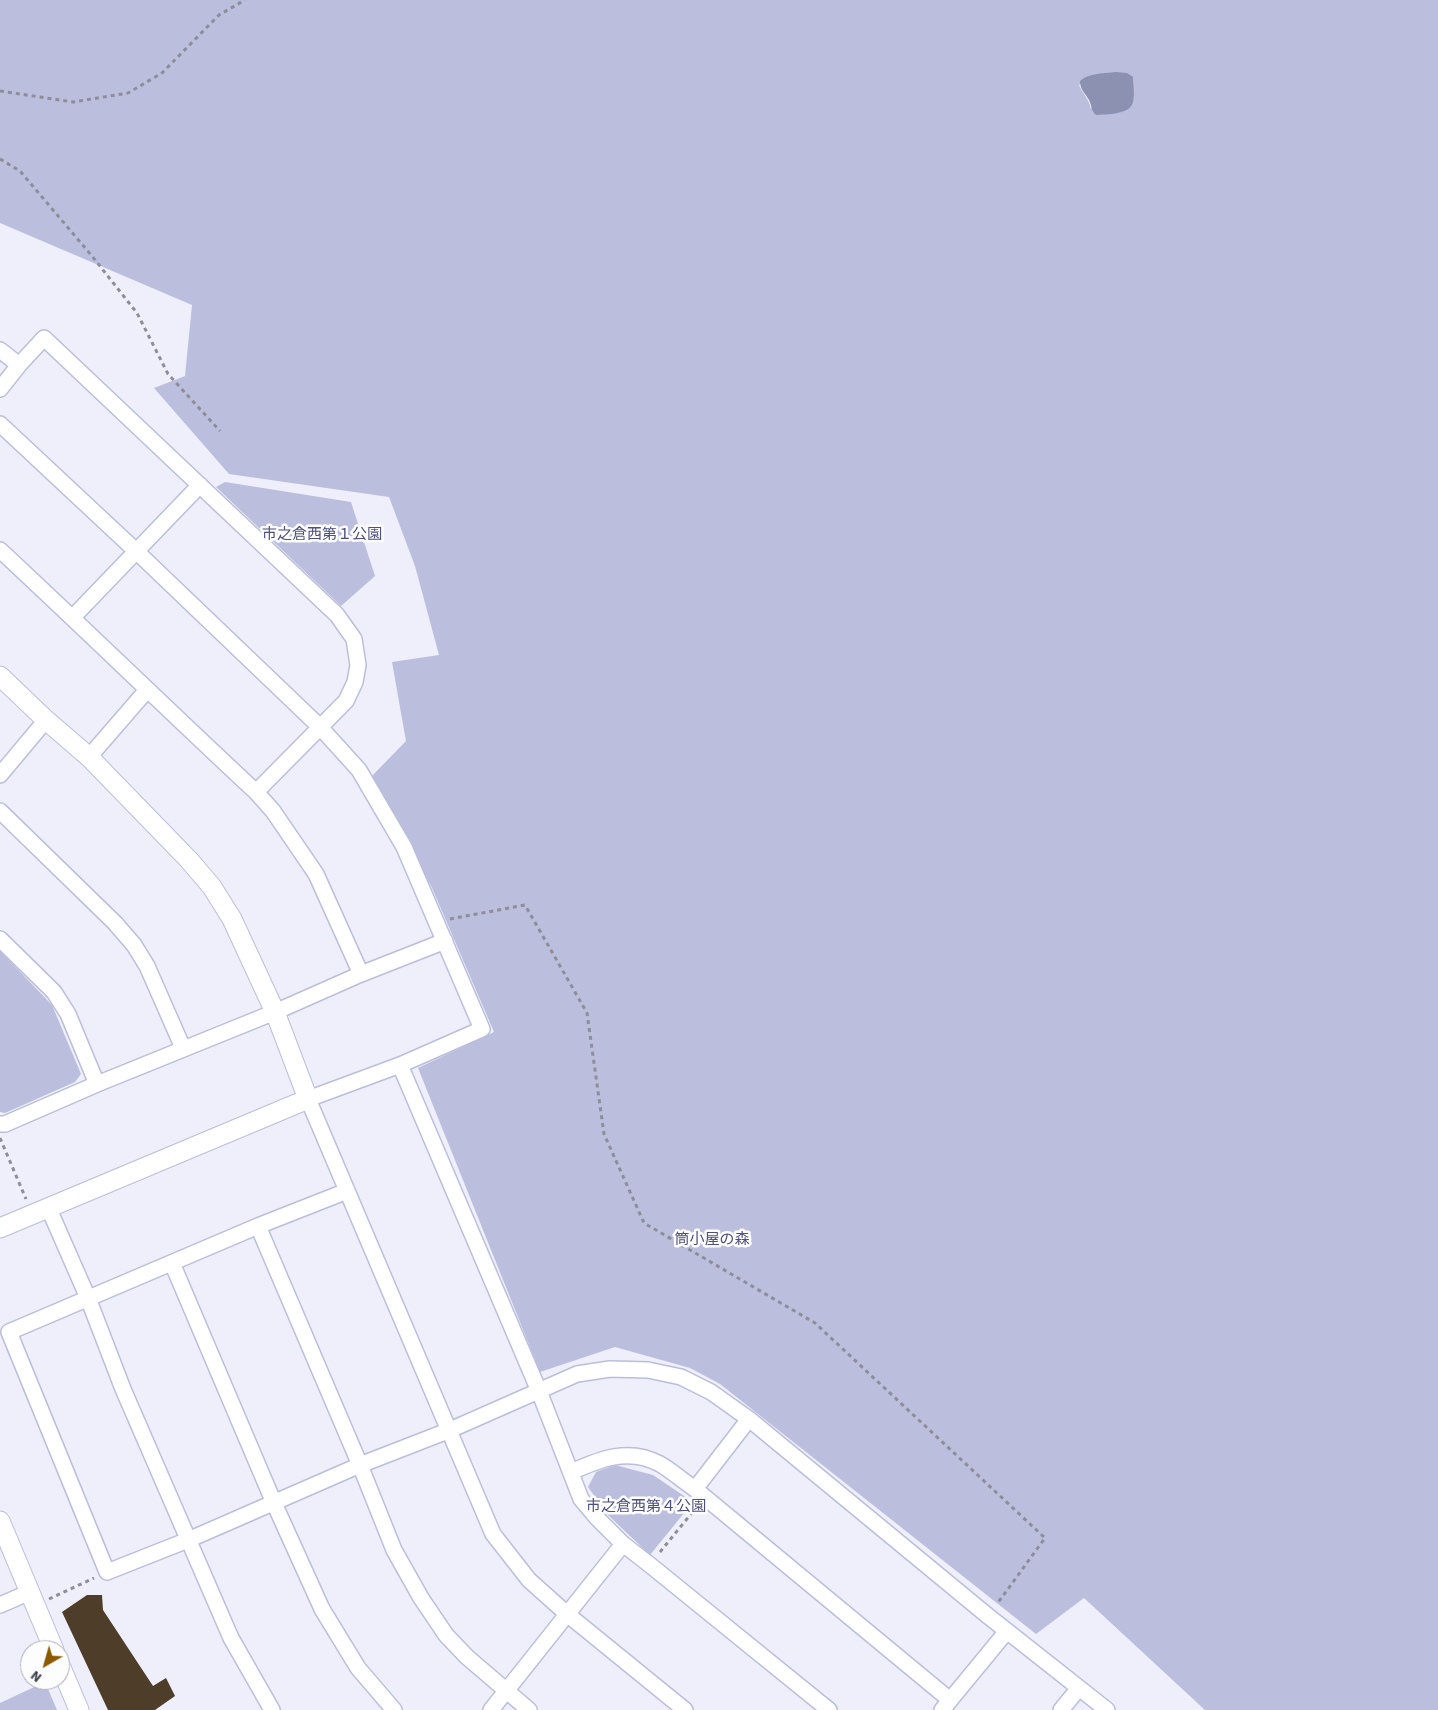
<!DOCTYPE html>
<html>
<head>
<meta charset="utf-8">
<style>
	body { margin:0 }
	#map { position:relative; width:1438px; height:1710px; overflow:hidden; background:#eeeffb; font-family:"Source Sans 3",sans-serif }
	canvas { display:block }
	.north { position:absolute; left:20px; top:1640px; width:50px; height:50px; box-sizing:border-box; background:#fdfdfd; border:1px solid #adaeb2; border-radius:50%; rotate:218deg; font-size:14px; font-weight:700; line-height:20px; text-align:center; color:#363742 }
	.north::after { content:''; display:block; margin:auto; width:18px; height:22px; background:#8a5900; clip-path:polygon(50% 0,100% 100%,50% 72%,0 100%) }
</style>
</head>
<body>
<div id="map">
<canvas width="1438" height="1710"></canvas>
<div class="north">N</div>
</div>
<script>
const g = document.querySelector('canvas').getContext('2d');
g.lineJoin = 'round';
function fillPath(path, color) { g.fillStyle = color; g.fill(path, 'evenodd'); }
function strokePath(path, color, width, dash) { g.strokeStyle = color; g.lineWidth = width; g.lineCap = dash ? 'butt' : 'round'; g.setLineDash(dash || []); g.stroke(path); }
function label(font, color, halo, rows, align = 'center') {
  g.font = font + ' "Source Sans 3","Noto Sans JP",sans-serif'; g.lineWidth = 5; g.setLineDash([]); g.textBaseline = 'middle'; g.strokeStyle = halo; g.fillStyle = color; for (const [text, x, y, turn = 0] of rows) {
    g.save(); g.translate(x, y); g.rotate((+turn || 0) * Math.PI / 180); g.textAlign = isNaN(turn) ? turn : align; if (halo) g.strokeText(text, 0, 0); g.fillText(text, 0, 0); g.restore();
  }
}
fillPath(new Path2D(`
	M0,0H1438V1710H1205L1084,1598L1036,1634L720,1384L690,1368L615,1347L540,1372L418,1068L494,1032L432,888L372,776L406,741L392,662L439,655L415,566L389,497L229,474L154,388L185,376L192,305L0,223ZM1116,72L1091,109C1089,99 1083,94 1079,85L1104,73Z
	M225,482L351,502L375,576L341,606L216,487Z
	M0,951L52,1005L81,1074L75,1082L5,1113L0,1112Z
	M615,1465L653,1475L693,1502L650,1555L608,1515L588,1487L596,1472Z
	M45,1682L57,1710H0V1703Z`), '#bbbedd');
fillPath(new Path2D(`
	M1116,72L1127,73L1133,77C1133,84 1135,95 1133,102C1130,115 1107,114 1096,115C1091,111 1092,106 1089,100C1085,93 1080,90 1080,81C1089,73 1104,73 1116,72Z`), '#8d91b1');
fillPath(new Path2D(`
	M87,1595H102L103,1610L153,1686L166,1678L175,1696L155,1710H108L62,1612Z`), '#4e3e29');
const minor = new Path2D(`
	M0,350L19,365
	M0,389L19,365L44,338L337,615L354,639L358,665L355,682L346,701L256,792C170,712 86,630 0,550
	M0,424L136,551L320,727L359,770L404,847L482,1029L400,1065L308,1099L493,1534L529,1580L567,1614L685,1710
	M73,617L200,485
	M89,757L147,690
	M0,775L46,720
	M256,792L273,811L316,874L361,974
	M0,811L115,923L134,945L147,966L183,1048
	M0,939L54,992L68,1014L97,1084L5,1124H0
	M400,1065L539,1391L581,1499L597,1518L623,1544L650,1565L829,1710
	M97,1084L275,1012L361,974L445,941
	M347,1191L258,1226L9,1332L107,1572L188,1540L360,1465L450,1430L577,1374L610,1369L648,1370L681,1377L711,1392L749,1419L988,1616L1107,1710
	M49,1209L88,1298L123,1389L231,1638L272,1710
	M258,1226L360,1465L394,1550L421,1598L446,1635L467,1657L529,1710
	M172,1263L274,1503L322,1609L358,1668L394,1710
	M571,1472C600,1459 629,1447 660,1464C672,1471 683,1481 695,1489L950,1700
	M695,1489L749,1419
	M0,1605L30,1592
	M491,1710L623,1544
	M942,1710L1007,1631
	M1061,1710L1079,1688`);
const tertiary = new Path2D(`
	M0,676L46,720L89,757L189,860L212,887L232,919L275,1012L308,1099L0,1228
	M0,1521L54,1650
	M60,1665L79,1710`);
strokePath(minor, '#bbbedb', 18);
strokePath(tertiary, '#bbbedb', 21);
strokePath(new Path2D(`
	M0,91L73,102L128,93L162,73L219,15L245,0
	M0,159L20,171L92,256L137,313L168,374L220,431
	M450,919L525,905L587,1013L604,1134L644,1223L815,1323L1045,1538L997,1604
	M0,1138L26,1199
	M660,1552L695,1509
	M49,1599L94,1578`), '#8d8e99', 3, [4, 4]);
strokePath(minor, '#fff', 15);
strokePath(tertiary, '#fff', 19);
label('15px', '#4d4f7f', '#fdfdfd', [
	["市之倉西第１公園",322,536],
	["筒小屋の森",712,1241],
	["市之倉西第４公園",646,1508]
]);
</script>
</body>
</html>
